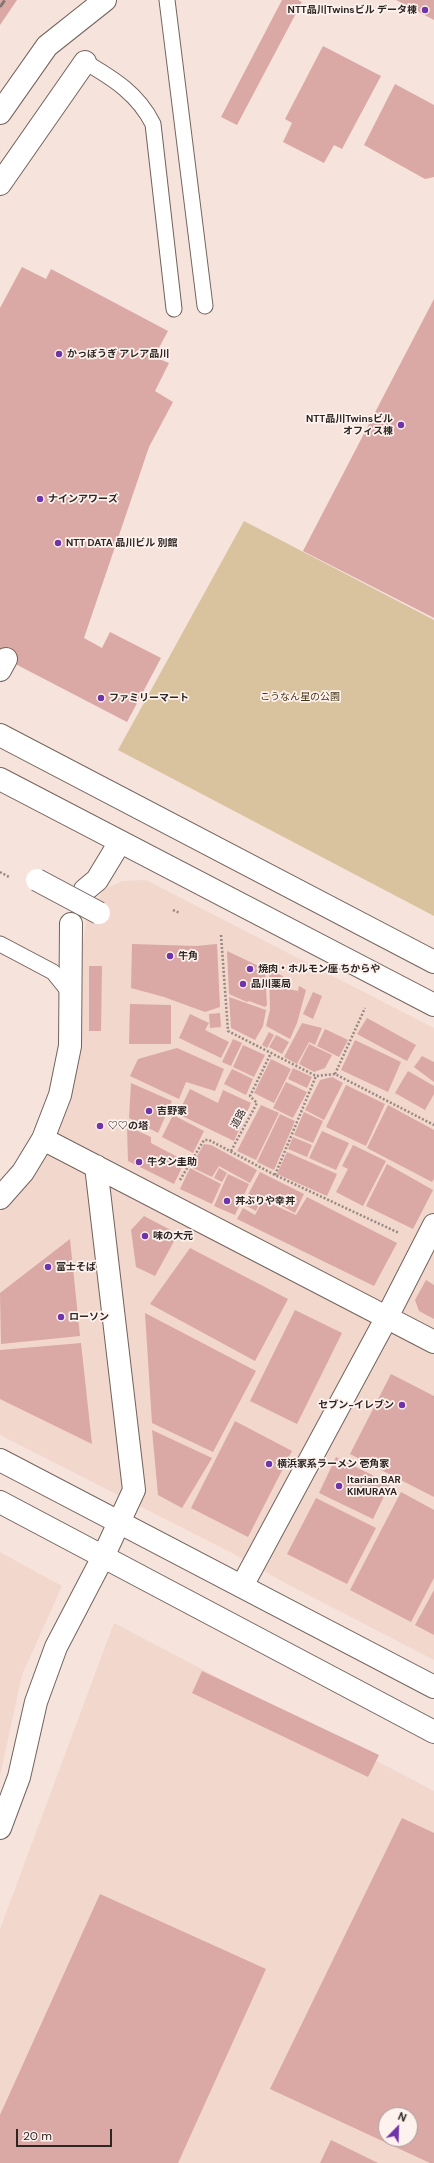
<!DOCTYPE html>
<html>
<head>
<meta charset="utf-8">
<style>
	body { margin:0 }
	#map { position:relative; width:434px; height:2163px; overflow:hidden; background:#f6e3dc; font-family:"DM Sans",sans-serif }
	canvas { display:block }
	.north { position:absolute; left:378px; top:2107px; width:40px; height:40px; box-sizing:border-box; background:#fdf2ed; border:1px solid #aaa09c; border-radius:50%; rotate:23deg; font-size:11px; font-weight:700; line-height:16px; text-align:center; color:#2d2623 }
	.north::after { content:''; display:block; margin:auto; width:14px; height:18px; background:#7034aa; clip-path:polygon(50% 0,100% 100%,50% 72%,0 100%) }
	.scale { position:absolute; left:16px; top:2129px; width:96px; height:18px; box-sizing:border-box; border:2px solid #2d2623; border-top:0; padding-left:5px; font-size:12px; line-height:14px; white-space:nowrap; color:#2d2623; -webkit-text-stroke:3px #fdf2ed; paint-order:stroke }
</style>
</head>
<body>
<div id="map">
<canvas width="434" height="2163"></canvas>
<div class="north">N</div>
<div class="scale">20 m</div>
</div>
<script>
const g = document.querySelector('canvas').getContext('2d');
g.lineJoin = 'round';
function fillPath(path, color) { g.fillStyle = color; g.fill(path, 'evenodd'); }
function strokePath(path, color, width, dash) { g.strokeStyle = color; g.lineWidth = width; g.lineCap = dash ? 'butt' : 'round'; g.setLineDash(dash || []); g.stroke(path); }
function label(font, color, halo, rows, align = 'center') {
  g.font = font + ' "DM Sans","Noto Sans JP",sans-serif'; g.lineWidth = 3.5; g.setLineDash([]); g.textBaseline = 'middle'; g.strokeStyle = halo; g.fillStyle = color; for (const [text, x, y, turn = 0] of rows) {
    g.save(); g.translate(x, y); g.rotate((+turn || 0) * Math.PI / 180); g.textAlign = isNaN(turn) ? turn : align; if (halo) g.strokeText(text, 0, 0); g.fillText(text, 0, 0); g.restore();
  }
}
fillPath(new Path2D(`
	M146,880L434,1028V1660L287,1584L230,1552L0,1435V1212L33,1176L65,1113L81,1043L83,945L86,920L103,890L122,881Z
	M0,1552L62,1586L22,1675L0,1776Z
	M114,1623L434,1791V2163H0V1929ZM386,2115H410V2139H386Z`), '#f2d7cd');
fillPath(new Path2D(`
	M244,521L434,620V916L118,750Z`), '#d9c39e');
fillPath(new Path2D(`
	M0,0H17L0,25Z
	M282,0H298L302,2L237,125L221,117Z
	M396,0H434V20Z
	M323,46L381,76L342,149L334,145L324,163L283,142L292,123L285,119Z
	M395,84L434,105V177L425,179L364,145Z
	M22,267L46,279L51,269L168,331L154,357L169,363L155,391L173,402L149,447L84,638L102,648L110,632L161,658L127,722L0,656V308Z
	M434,299V618L303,551Z
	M132,944L196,946L217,944L220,1007L205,1012L164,997L131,988Z
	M227,951L265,969L267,1005L265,1007L249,1001L247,1002L229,994Z
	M89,966H102L101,1031H89Z
	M269,970L283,976L284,988L298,991L299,986L306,990L297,1023L290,1039L266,1026L270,1010Z
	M313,992L322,996L313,1019L303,1014Z
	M229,997L266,1010L263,1026L255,1040L231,1028Z
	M130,1004L171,1005V1044H129Z
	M220,1013L221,1027L210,1028L209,1014Z
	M190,1014L209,1023L205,1030L229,1042L221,1058L179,1038Z
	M367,1018L416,1045L407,1061L357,1034Z
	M302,1023L322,1028L315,1045L309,1042L297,1064L284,1057Z
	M325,1029L348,1040L339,1057L317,1046Z
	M269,1032L274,1035L267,1048L262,1045Z
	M276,1035L289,1042L282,1054L269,1047Z
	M233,1039L242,1043L231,1066L222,1062Z
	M355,1040L401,1062L388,1092L341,1070Z
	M309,1044L332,1055L325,1068L314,1072L299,1064Z
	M243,1045L265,1055L254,1077L233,1067Z
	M177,1048L224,1069L215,1091L186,1082L179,1099L130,1076L138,1059Z
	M422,1056L434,1062V1082L414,1067Z
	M271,1059L291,1069L274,1103L254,1093Z
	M293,1068L312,1077L307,1088L288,1079Z
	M232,1069L253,1079L246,1095L224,1084Z
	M408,1071L434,1086V1094L425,1110L395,1093Z
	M332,1077L343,1083L324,1120L305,1110L320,1080Z
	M286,1082L307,1092L293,1118L273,1108Z
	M131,1083L172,1101L158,1133L129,1118Z
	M346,1085L385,1104L366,1146L326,1127Z
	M190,1089L218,1103L223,1090L251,1103L234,1141L178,1114Z
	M261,1105L279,1113L256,1160L237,1151Z
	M388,1105L434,1130V1179L432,1182L367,1148Z
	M304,1112L323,1121L313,1143L294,1135Z
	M280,1114L295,1121L274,1170L257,1162Z
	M173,1115L204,1131L193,1153L162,1137Z
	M127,1126L151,1137V1143L185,1161L174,1184L128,1161Z
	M322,1131L349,1143L336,1170L309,1158Z
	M293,1137L312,1145L307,1157L288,1149Z
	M204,1144L211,1145L257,1170L250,1183L219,1166L212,1177L191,1167Z
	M353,1145L386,1161L363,1206L336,1192L348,1169L342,1166Z
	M287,1152L337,1174L327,1196L277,1174Z
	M387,1164L433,1190L413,1229L366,1206Z
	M190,1168L221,1184L212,1204L180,1189Z
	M219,1168L227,1173L222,1182L214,1178Z
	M260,1172L304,1194L295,1213L263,1196L256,1211L243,1204Z
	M228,1174L249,1184L235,1215L214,1206Z
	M307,1197L397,1243L374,1286L237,1219L243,1208L255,1215L263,1200L296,1215Z
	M144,1216L178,1234L155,1276L136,1267L131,1230Z
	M70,1239L80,1336L1,1344L0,1293Z
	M190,1248L288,1299L255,1361L150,1304Z
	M426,1280L434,1285V1319L419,1311L415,1300Z
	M295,1310L342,1333L297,1424L250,1401Z
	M145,1313L256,1371L213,1452L152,1423Z
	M81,1343L92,1444L0,1399V1350Z
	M391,1374L434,1396V1497L350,1454Z
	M235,1421L292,1451L248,1537L191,1508Z
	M152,1430L212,1458L182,1508L158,1495Z
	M336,1457L390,1484L373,1519L319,1493Z
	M401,1492L434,1510V1578L411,1622L350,1590Z
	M316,1498L376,1528L347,1584L287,1554Z
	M434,1590V1635L415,1625Z
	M202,1671L379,1755L368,1777L192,1693Z
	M402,1818L434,1833V2163H430L270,2089ZM386,2115H410V2139H386Z
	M100,1894L266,1969L178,2163H0V2115Z
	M331,2140L378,2163H320Z`), '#daa8a5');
const lane = new Path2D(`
	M167,0L205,306
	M85,62C114,79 138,94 153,124L174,309
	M0,944L53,972L70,993`);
const street = new Path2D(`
	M0,670L6,659
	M85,890L97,880L120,842
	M43,1139L434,1342
	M0,1198L23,1172L43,1139L60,1095L70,1046L71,924
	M242,1586L387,1317L434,1225
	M0,1828L19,1777L36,1702L56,1647L103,1557L134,1490L96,1166`);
const secondary = new Path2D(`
	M0,113L47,46L105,0
	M0,184L85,62
	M0,735L434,962
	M0,779L434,1005
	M0,1460L434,1687
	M0,1502L434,1732`);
strokePath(lane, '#73635d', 17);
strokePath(street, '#73635d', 24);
strokePath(secondary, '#73635d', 24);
strokePath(new Path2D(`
	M0,872L9,877
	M173,910L180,913
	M221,935L228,1031L316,1076L335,1074L434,1125
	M335,1074L365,1008
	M231,1151L257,1103L250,1096L271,1053
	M275,1175L316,1076
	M180,1180L204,1140H209L275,1175L399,1233`), '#968883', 2.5, [2, 2]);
strokePath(lane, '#fff', 15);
strokePath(street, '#fff', 22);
strokePath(secondary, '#fff', 22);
strokePath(new Path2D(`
	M0,7L5,0`), '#817571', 3, [8, 4]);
const streetBridge = new Path2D(`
	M37,880L99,913`);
strokePath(streetBridge, '#73635d', 24, []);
strokePath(streetBridge, '#fff', 22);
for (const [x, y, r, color] of [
	[425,10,4,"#7034aa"],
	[59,354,4,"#7034aa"],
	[401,425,4,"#7034aa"],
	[40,499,4,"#7034aa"],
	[58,543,4,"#7034aa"],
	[101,698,4,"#7034aa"],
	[170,956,4,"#7034aa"],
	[250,969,4,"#7034aa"],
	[243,984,4,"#7034aa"],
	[149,1111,4,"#7034aa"],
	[100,1126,4,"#7034aa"],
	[139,1162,4,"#7034aa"],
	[227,1201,4,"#7034aa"],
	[145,1236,4,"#7034aa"],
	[48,1267,4,"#7034aa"],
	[61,1317,4,"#7034aa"],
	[402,1405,4,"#7034aa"],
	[269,1464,4,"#7034aa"],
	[339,1486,4,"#7034aa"]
]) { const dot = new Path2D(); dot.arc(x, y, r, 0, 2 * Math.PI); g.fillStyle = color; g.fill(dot); strokePath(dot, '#fdf2ed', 1.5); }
label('bold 10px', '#2d2623', '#fdf2ed', [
	["NTT品川Twinsビル データ棟",417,10,"right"],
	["かっぽうぎ アレア品川",67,354],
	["NTT品川Twinsビル",393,419,"right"],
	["オフィス棟",393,431,"right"],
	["ナインアワーズ",48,499],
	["NTT DATA 品川ビル 別館",66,543],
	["ファミリーマート",109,698],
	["牛角",178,956],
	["焼肉・ホルモン座 ちからや",258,969],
	["品川薬局",251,984],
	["吉野家",157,1111],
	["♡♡の塔",108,1126],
	["牛タン圭助",147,1162],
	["丼ぶりや幸丼",235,1201],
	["味の大元",153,1236],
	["富士そば",56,1267],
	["ローソン",69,1317],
	["セブン-イレブン",394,1405,"right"],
	["横浜家系ラーメン 壱角家",277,1464],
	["Itarian BAR",347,1480],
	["KIMURAYA",347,1492]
], 'left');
label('10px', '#443312', '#fdf2ed', [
	["こうなん星の公園",300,697]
]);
label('10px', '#2d2623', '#fdf2ed', [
	["道路",239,1119,-62]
]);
</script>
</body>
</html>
